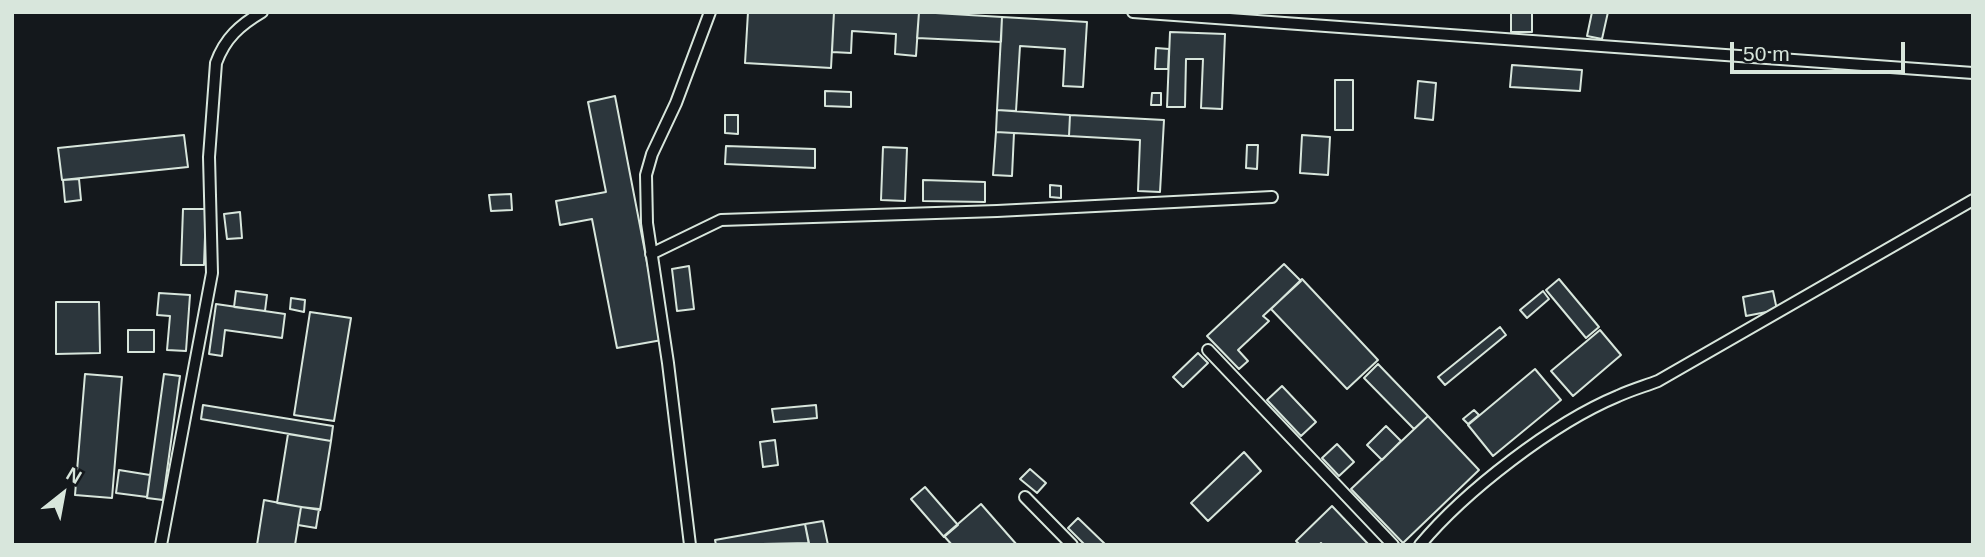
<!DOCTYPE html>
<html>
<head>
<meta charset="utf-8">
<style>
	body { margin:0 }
	#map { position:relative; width:1985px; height:557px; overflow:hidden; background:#14181c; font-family:Arial,sans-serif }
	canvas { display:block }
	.frame { position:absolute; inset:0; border:14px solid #d8e6dc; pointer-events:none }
	.north { position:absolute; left:28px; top:459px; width:70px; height:70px; -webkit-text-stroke:5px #14181c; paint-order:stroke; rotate:31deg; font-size:19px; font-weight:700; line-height:28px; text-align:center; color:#d8e6dc }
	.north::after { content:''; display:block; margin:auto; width:24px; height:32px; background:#d8e6dc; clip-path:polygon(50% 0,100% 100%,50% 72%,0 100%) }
	.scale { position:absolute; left:1730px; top:42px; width:175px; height:32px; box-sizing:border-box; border:4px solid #d8e6dc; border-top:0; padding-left:9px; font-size:21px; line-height:24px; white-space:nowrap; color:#d8e6dc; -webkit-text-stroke:5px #14181c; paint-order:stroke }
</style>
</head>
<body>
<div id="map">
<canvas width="1985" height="557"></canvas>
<div class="frame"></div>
<div class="north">N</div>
<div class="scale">50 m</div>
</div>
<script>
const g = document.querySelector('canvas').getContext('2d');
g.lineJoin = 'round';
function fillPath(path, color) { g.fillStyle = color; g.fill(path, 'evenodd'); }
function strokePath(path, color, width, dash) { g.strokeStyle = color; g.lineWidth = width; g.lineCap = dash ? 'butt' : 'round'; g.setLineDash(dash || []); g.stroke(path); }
const building = new Path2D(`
	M748,12H834L831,68L745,63Z
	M834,12H919L916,56L895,54L896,34L852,31L851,53L832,52Z
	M919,12L1002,17L1001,42L917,38Z
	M1511,12H1532V32H1511Z
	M1592,12H1608L1602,39L1587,36Z
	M1002,17L1087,22L1083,87L1063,86L1065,49L1020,46L1016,111L997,110Z
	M1170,32L1225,34L1222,109L1201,108L1203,59H1186L1185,107H1167Z
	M1156,48L1169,49L1168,69H1155Z
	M1512,65L1582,70L1580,91L1510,87Z
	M1335,80H1353V130H1335Z
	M1418,81L1436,83L1433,120L1415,118Z
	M825,91L851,92V107L825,106Z
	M1152,93H1161V105H1151Z
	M615,96L662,340L617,348L592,219L560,225L556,201L606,192L588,102Z
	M997,110L1070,115L1069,136L996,132Z
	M725,115H738V134L725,133Z
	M1070,115L1164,120L1160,192L1138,191L1140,140L1069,136Z
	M996,132L1014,133L1012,176L993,175Z
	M184,135L188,167L62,180L58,148Z
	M1302,135L1330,137L1328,175L1300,173Z
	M1247,145H1258L1257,169L1246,168Z
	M726,146L815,149V168L725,164Z
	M883,147L907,148L905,201L881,200Z
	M79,179L81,200L65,202L63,180Z
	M923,180L985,182V202L923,201Z
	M1050,185L1061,186V198L1050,197Z
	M511,194L512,210L491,211L489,195Z
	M183,209H206L204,265H181Z
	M240,212L242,238L227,239L224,214Z
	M1284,264L1301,281L1263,316L1269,321L1238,350L1248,361L1239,369L1207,336Z
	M689,266L694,309L677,311L672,269Z
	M1302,279L1378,360L1347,389L1271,309Z
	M1559,279L1599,327L1586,338L1546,290Z
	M236,291L267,295L265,311L234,307Z
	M1543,291L1549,299L1527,318L1520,310Z
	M1773,291L1777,310L1746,316L1743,297Z
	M159,293L190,295L186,351L167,350L170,316L157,315Z
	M291,298L305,300L304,312L290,309Z
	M56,302H99L100,353L56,354Z
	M216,304L285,314L282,338L225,330L222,356L209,354Z
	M310,312L351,318L334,421L294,415Z
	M1500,327L1506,335L1445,385L1438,377Z
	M128,330H154V352H128Z
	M1600,330L1621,355L1573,396L1551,371Z
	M1198,353L1208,363L1183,387L1173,377Z
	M1378,364L1428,416L1414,429L1364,378Z
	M1535,369L1561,400L1493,456L1468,425Z
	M85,374L122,377L112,498L75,495Z
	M164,374L180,376L163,500L147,498Z
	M1282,386L1316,422L1301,436L1267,400Z
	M203,405L333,426L331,441L201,419Z
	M816,405L817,418L774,422L772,409Z
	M1474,410L1479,415L1468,424L1463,419Z
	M1428,416L1479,470L1403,543L1351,489Z
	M1386,426L1401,441L1382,460L1367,445Z
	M288,434L331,441L320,510L277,503Z
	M775,440L778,465L763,467L760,442Z
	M1337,444L1354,462L1339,476L1322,458Z
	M1244,452L1261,471L1208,521L1191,503Z
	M1030,469L1046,483L1037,493L1020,479Z
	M119,470L150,475L147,497L116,493Z
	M925,487L958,525L944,537L911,499Z
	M264,500L301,507L295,545H257Z
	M981,504L1017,545H952L944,536Z
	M1332,506L1369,545H1323L1321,543L1319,545H1300L1296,541Z
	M301,507L319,509L316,528L298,525Z
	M1078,518L1106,545H1085L1068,528Z
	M823,521L828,545H809L805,524Z
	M805,524L809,543L716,545L715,540Z`);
fillPath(building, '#2c363c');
strokePath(building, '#d8e6dc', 2);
const lane = new Path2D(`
	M1133,12L1973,73
	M651,254L721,220L997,211L1272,197
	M1208,350L1393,545
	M1025,497L1072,545
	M161,545L212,273L209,157L216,63C225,38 240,25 262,12
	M690,545L668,363L647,223L646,175L652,154L676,103L710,12
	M1420,545C1465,491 1553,423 1618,396C1631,390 1645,386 1658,381L1973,200`);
strokePath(lane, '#d8e6dc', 14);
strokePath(lane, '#14181c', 10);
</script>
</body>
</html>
